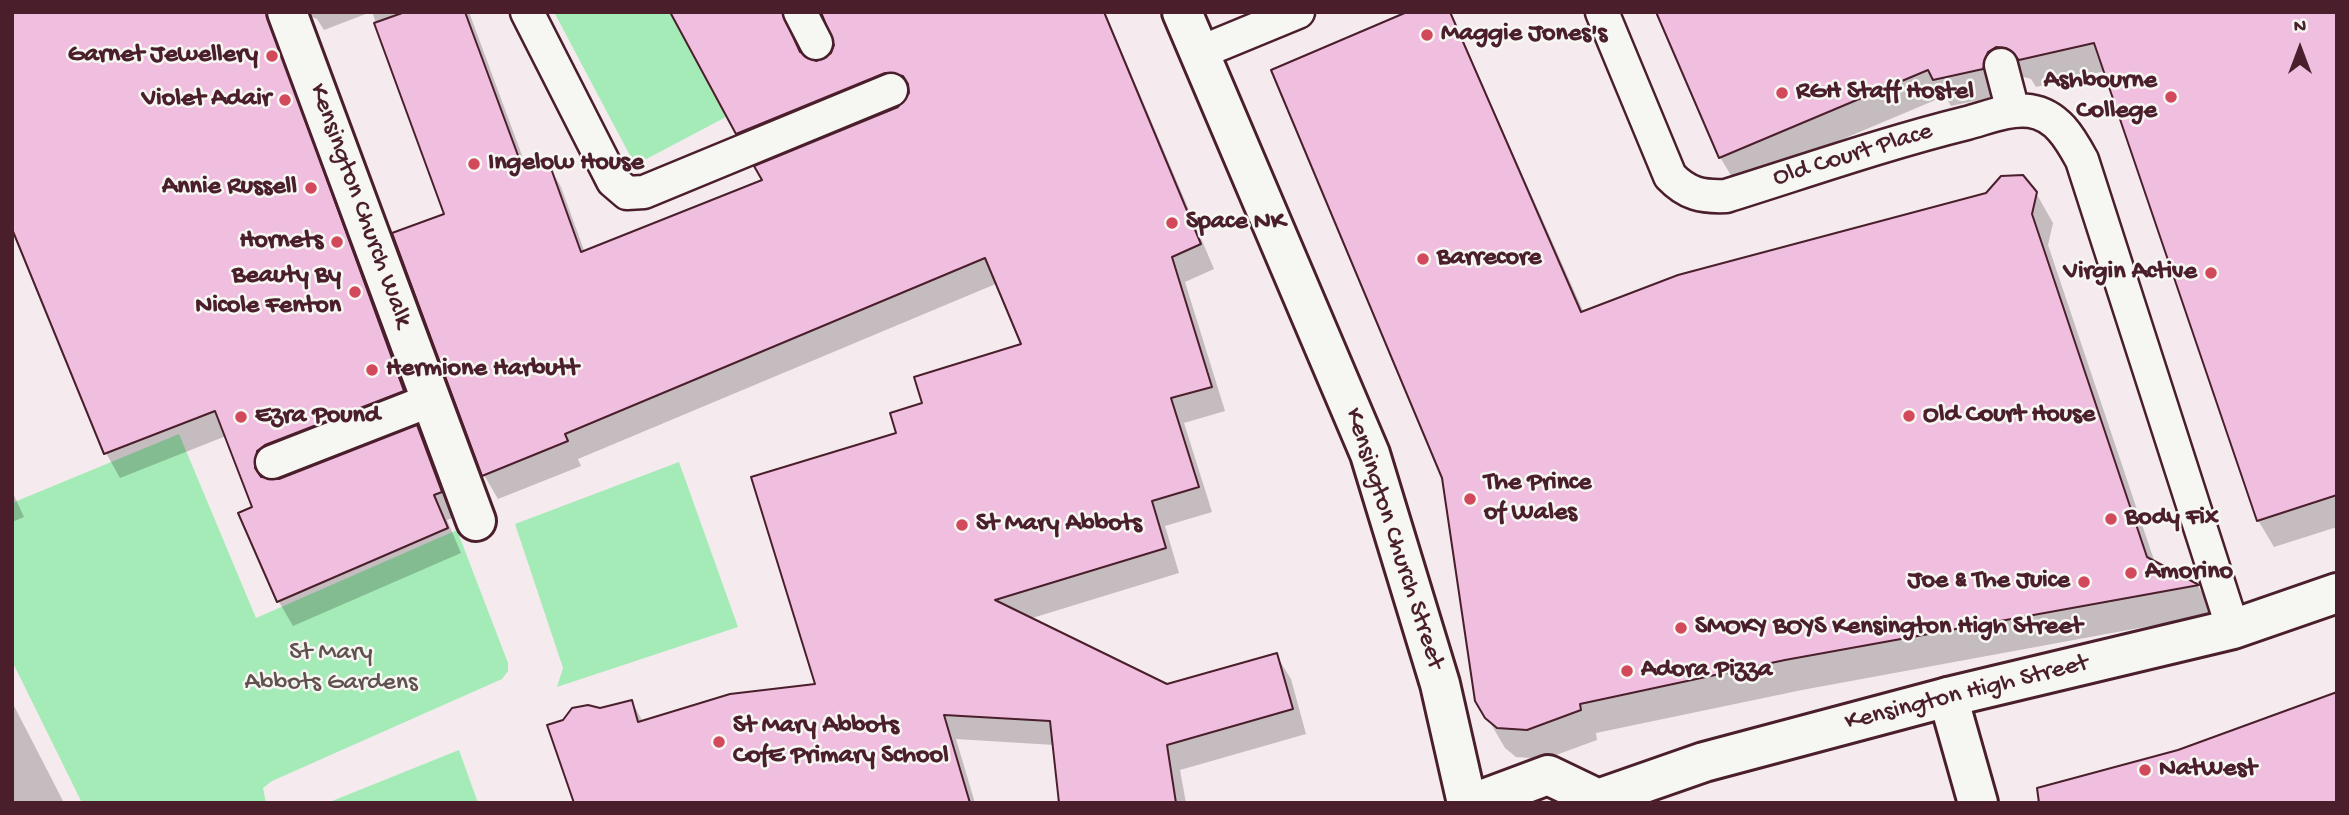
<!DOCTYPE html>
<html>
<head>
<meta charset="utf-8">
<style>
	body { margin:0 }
	#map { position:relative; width:2349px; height:815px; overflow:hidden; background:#f5ebee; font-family:"Gochi Hand",sans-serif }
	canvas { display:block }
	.frame { position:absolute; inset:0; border:14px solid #4a1f2b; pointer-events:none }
	.north { position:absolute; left:2265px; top:14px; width:70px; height:70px; -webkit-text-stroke:5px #f6f6f2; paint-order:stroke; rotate:0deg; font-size:19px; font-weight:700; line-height:28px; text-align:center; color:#4a1f2b }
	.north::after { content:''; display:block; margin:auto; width:24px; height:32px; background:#4a1f2b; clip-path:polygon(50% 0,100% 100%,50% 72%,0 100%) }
</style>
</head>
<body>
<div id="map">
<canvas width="2349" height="815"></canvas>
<div class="frame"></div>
<div class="north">N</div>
</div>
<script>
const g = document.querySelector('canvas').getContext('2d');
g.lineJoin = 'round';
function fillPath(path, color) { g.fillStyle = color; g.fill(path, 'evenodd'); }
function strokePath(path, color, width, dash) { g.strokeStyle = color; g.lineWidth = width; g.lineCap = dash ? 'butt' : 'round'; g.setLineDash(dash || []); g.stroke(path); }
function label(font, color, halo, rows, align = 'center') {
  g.font = font + ' "Gochi Hand",sans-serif'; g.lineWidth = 5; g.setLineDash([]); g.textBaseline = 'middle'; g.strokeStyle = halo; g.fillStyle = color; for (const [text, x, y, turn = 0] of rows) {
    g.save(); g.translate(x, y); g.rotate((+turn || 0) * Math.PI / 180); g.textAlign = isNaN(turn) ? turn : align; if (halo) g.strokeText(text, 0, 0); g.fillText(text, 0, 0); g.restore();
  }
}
fillPath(new Path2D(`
	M554,12H670L726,117L635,165Z
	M179,434L256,618L457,530L508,663V671L502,679L272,781L263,788L266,803H82L12,661V503Z
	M679,462L738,627L557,687L563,668L515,524Z
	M459,750L478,803H327Z`), '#a5ebb7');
fillPath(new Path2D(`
	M12,12H371L324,30L317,19L307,15L417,416L271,476L270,480L279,481L416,427L431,452L455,517L447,520L461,553L293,626L279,602L241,514L254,508L226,436L120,478L106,453Z
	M372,12H469L527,169L547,162L561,187L585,253L764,180L899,108L909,99L899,97L752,158L673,12H1105L1214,269L1185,282L1225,411L1184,423L1212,512L1165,526L1179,573L1029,619L1167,686L1276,655L1291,679L1306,734L1180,770L1186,803H1061L1054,745L956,739L975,803H575L600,710L632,702L643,722L818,685L898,434L924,404L1024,345L998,283L578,459L581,466L498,499L484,475L447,215ZM817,18L830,26L834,35L833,55L816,63L803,56L795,38L798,28Z
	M1450,12L1584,313L2036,193L2053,223L2048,245L2155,563L2198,586L2215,614L1802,690L1596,733L1597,740L1545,759L1516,757L1505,748L1477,700Z
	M1658,12H2337V527L2274,547L2258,520L2105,71L2036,87L2031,79L2013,74L1998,96L1951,106L1945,96L1736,184L1720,157Z
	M12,491L24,517L12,522Z
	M12,702L43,762L64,803H12Z`), '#0003');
const building = new Path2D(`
	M12,12H266L404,391L265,445L257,451L255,468L261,477L279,479L417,425L442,492L434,495L448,528L277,602L238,513L252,507L215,411L104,454L12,229Z
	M405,12H465L523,169L548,160L581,252L762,180L754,166L898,107L909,93L908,84L903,76L885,73L736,134L670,12H782L800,52L816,61L831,53L834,45L821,12H1104L1201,244L1172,257L1212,387L1171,398L1199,487L1152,501L1166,548L995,600L1167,684L1277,653L1293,709L1167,745L1176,803H1059L1050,721L944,715L970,803H574L547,725L563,720L572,708L588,705L600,708L632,700L638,722L730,694L815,684L751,477L896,433L890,413L922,403L914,377L1021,344L985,258L565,434L568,441L482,476L392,233L444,214L374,23Z
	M1407,12H1450L1581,312L1678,275L1986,193L2001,176L2023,175L2037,192L2032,214L2147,557L2199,585L1785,660L1580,704L1581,710L1527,730L1497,728L1485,718L1475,701L1442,478L1271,70Z
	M1656,12H2337V495L2257,521L2094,43L2019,60L2006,48L1996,47L1988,52L1983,69L1933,80L1928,70L1719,158Z
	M2337,692V803H2039L2037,788L2178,750Z`);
fillPath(building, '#f0bfdf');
strokePath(building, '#4a1f2b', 2);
const lane = new Path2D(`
	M527,12L613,181L627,193L644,192L891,90
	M800,12L816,43
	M1602,12L1670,176C1687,194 1702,197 1726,196C1806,171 1886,143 1967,123C1986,118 2009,108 2030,111C2057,115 2070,138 2082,160L2233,629
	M1201,52L1298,12
	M2001,65L2013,111
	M272,462L431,400`);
const street = new Path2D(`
	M287,12L476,521
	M1948,697L1978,803`);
const primary = new Path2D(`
	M1182,12L1370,454L1440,684L1467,803
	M1473,803L1548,775L1598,799L1704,762L1948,697L2233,629L2337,593`);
strokePath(lane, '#4a1f2b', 37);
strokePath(street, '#4a1f2b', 44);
strokePath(primary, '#4a1f2b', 44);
strokePath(lane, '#f6f6f2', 32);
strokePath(street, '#f6f6f2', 38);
strokePath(primary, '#f6f6f2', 38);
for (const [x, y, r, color] of [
	[1427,35,7,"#d1495b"],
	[272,56,7,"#d1495b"],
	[1782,93,7,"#d1495b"],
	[2171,97,7,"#d1495b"],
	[285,100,7,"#d1495b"],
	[474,164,7,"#d1495b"],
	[311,188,7,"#d1495b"],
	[1172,223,7,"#d1495b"],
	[337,242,7,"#d1495b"],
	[1423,259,7,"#d1495b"],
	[2211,273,7,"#d1495b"],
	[355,292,7,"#d1495b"],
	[372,370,7,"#d1495b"],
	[1909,416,7,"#d1495b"],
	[241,417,7,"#d1495b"],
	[1470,499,7,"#d1495b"],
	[2111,519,7,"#d1495b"],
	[962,525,7,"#d1495b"],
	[2131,573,7,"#d1495b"],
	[2084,582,7,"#d1495b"],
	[1681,628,7,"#d1495b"],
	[1627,671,7,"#d1495b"],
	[719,742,7,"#d1495b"],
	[2145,770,7,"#d1495b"]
]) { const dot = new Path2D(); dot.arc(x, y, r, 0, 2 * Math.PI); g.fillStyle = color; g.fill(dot); strokePath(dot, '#f6f6f2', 2.5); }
label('bold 26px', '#4a1f2b', '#f6f6f2', [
	["Maggie Jones's",1441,35],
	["Garnet Jewellery",258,56,"right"],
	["Ashbourne",2157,82,"right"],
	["College",2157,112,"right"],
	["RGH Staff Hostel",1796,93],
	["Violet Adair",271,100,"right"],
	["Ingelow House",488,164],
	["Annie Russell",297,188,"right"],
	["Space NK",1186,223],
	["Hornets",323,242,"right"],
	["Barrecore",1437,259],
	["Virgin Active",2197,273,"right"],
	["Beauty By",341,277,"right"],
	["Nicole Fenton",341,307,"right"],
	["Hermione Harbutt",386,370],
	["Old Court House",1923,416],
	["Ezra Pound",255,417],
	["The Prince",1484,484],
	["of Wales",1484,514],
	["Body Fix",2125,519],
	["St Mary Abbots",976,525],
	["Amorino",2145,573],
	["Joe & The Juice",2070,582,"right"],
	["SMOKY BOYS Kensington High Street",1695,628],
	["Adora Pizza",1641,671],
	["St Mary Abbots",733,727],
	["CofE Primary School",733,757],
	["NatWest",2159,770]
], 'left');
label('26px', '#4a1f2b', '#f6f6f2', [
	["Old Court Place",1853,156,-17],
	["Kensington Church Walk",359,206,70],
	["Kensington Church Street",1393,539,72],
	["Kensington High Street",1967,694,-14]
]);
label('26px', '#61524e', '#f6f6f2', [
	["St Mary",331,654],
	["Abbots Gardens",331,684]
]);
</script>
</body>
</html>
